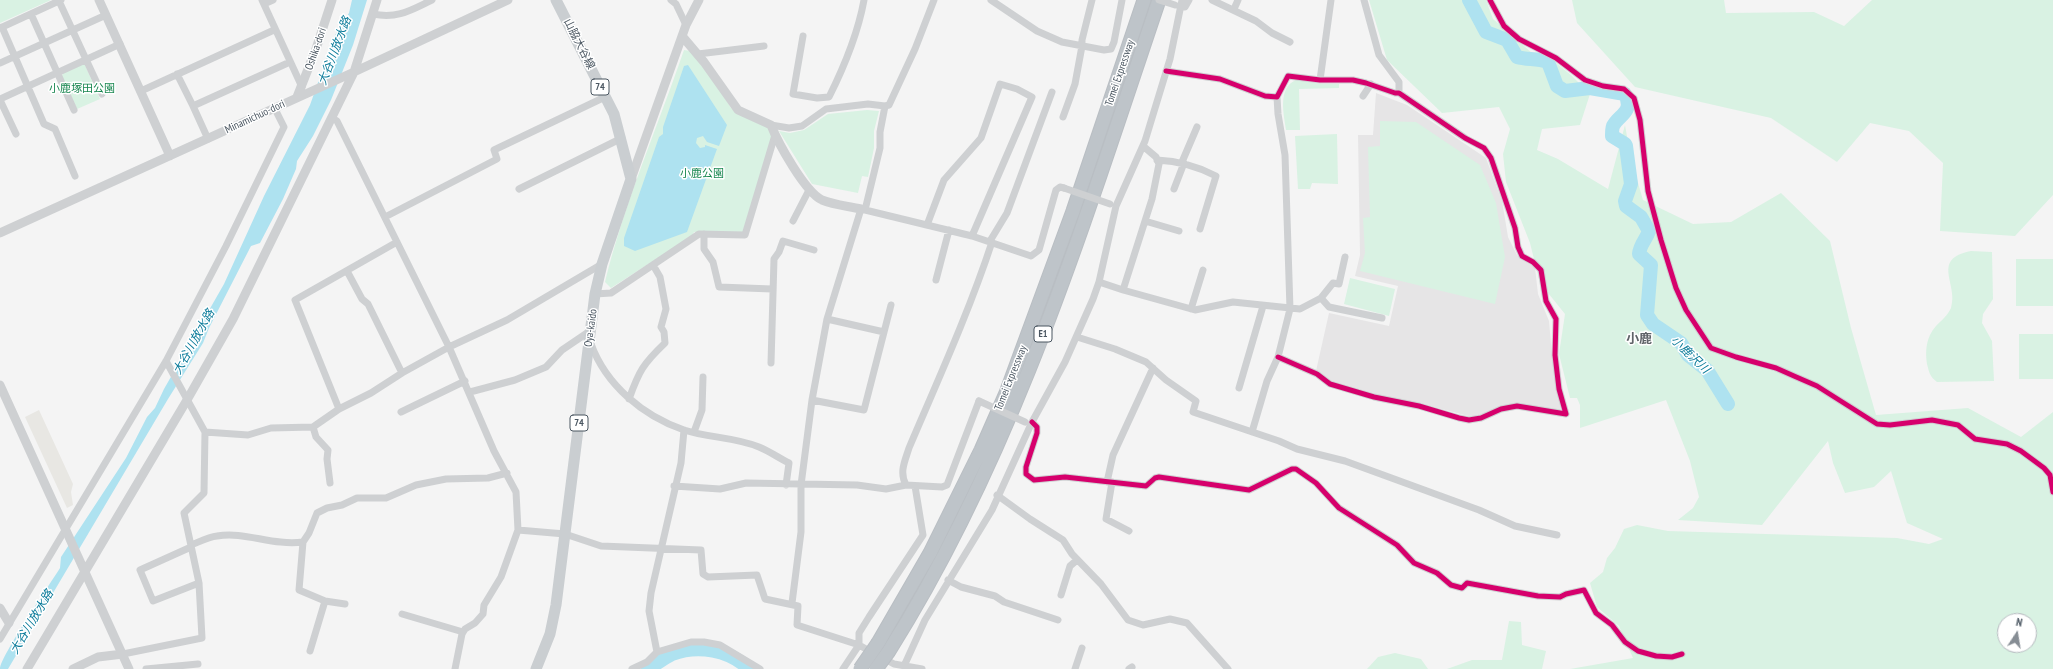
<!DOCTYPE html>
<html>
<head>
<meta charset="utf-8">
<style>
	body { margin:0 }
	#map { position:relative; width:2053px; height:669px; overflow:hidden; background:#f4f4f4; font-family:"PT Sans Narrow",sans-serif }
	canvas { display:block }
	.north { position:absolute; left:1997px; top:613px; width:40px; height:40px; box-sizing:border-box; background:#fff; border:1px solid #b7bbc0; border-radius:50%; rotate:12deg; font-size:11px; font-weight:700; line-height:16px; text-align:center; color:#4a5661 }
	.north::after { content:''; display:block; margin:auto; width:14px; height:18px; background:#868d94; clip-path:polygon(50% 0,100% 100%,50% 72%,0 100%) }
</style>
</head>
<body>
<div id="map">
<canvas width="2053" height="669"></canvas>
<div class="north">N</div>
</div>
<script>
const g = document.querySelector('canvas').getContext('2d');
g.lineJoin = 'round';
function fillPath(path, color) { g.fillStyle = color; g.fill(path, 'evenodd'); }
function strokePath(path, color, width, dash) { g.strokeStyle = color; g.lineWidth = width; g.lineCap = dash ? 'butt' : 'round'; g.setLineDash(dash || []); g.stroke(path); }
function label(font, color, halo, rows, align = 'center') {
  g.font = font + ' "PT Sans Narrow","Noto Sans JP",sans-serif'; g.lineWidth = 3; g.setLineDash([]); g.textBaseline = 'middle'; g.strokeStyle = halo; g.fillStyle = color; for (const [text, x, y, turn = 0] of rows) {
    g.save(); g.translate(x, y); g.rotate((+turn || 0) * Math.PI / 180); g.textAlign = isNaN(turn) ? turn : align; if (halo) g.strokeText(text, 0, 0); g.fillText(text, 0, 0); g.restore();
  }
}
fillPath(new Path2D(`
	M39,410L73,484L71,492L73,505L67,508L25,417Z`), '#e8e7e3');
fillPath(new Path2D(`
	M1376,93L1407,105L1486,158L1502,201L1508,237L1517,255L1535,268L1538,294L1549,321L1552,356L1561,411L1516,404L1472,417L1419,403L1375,395L1330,381L1316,371L1329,313L1389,326L1398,286L1355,276L1360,255L1358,135H1373Z`), '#e6e5e6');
fillPath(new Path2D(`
	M0,0H51L0,23Z
	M1369,0H1486L1493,19L1532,53L1556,63L1571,75L1590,94L1580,125L1542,129L1537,150L1558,159L1608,189L1625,125L1631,159L1643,200L1693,224L1731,222L1781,193L1830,241L1851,328L1876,415L1968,408L2021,437L2053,412V669H1570L1633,658L1619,626L1597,607L1590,583L1603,572L1607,558L1615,548L1624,529L1637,525L1668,531L1897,538L1929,544L1943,539L1907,523L1891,471L1874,487L1845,493L1833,463L1828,441L1762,525L1678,520L1693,508L1699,497L1690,461L1666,400L1580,428V405L1577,398H1570L1559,354L1565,314L1540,283L1530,243L1506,182L1503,154L1510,129L1499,107L1442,113L1387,60ZM2005,621H2029V645H2005Z
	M1572,0H1724L1726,13L1814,12L1844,26L1872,0H2053V195L2015,236L1940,231L1943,163L1909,131L1870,123L1837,162L1771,118L1635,87L1577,23Z
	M684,50L690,51L717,85L731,108L738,114L764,125L772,131V138L746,232L730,234L694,232L692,236L611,288L605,282C624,204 658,126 684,50Z
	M82,64L85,65L100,99L77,109L62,76L63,73Z
	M1296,80L1321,84H1339V88L1299,89L1300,130H1286C1284,115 1277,88 1296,80Z
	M867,110L879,111L874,131V148L868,177L862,176L858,193L812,184L779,131L790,133L804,130L828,114Z
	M1380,121L1416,122L1480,165L1496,203L1505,257L1495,304L1360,271L1365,253L1363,218L1370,217L1368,147L1380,146Z
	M1337,134L1338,184L1312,183L1310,189H1298L1295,136Z
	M1971,251L1992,252L1993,299L1983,314L1982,323L1992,341L1994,381L1937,382C1930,377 1929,372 1927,364C1925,351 1926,337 1936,326C1941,321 1948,315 1951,308C1959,284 1930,259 1971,251Z
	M2016,259H2053V306H2016Z
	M1350,278L1395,289L1389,316L1344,304Z
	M2019,334H2053V379H2019Z
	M1509,621L1521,622L1522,645L1546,651L1542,669H1447L1472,660H1502Z
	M1395,653L1421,659L1428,669H1367L1378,657Z`), '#d9f2e3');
fillPath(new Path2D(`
	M352,0H367L353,45L331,100L313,136L297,161L296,169L283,199L260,243L251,246L209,328L203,343L168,399L8,669H0C0,657 50,584 60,568L61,557L126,458L147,417L155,408L164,389L224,284L264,196L310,105L335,35L349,13Z
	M688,65L727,125L719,146L707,142L703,136L697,138L696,143L700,148L705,147V145L717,149L687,232L635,251L624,246V238L659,137L663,134V127L684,66Z`), '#aee2f0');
strokePath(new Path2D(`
	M1469,0L1486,32L1507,40L1517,57C1527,60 1537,58 1548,62L1557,86L1565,91L1590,88L1625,94C1634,113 1619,114 1613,126C1612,129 1612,133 1612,136L1625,144L1626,146L1631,184L1625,201L1626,206L1641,217L1649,231C1646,240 1640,244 1639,254L1651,265L1647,315L1653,324L1681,343L1688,355L1707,370L1728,404
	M648,669C656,664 664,658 672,654C698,644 730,650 749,669`), '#aee2f0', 14);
const motorway = new Path2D(`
	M878,643L930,553L981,450L1006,393L1073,211L1144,0
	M889,651C1015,451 1084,222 1159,0`);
strokePath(motorway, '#b9bec3', 15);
strokePath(new Path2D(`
	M262,0L302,87
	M671,0L676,4L686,25
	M991,0L1037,31L1062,42L1104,50L1111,49L1114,42L1122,0
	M1212,0L1256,21L1272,33L1290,42
	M1364,0L1379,55L1399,82V93
	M1490,0L1504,26L1519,39L1556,58L1585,80L1603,86L1624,89L1634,98L1640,120L1648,191L1661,240L1676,288L1686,310L1711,348L1736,357L1776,368L1794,376L1817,386L1877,424L1890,425L1932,420L1958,425L1975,439L2007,444L2021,451L2044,468L2050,475L2053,492
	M59,1L102,94
	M264,4L273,0
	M1179,6L1185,7L1189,0
	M1234,9L1238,0
	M31,14L74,110
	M373,14C398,19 411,10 432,0
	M2,27L44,124L55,129L75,176
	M0,28L61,0
	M803,36L793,94L817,98L829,97C844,67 858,33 864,0
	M698,54L764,46
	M0,63L106,15
	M1166,71L1220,79L1265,96L1277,97L1288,76L1320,80H1353L1366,83L1395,93H1399L1465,138L1484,148L1491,158L1515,228L1518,247L1522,256L1533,262L1541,270L1546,301L1556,319L1555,355L1559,389L1566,414L1517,406L1501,409L1481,418L1469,420L1459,418L1419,406L1374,397L1330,384L1317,374L1278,357
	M177,74L193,106
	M1320,80L1331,0
	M141,91L274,30
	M1363,96L1371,84
	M0,99L120,44
	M0,100L16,134
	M885,106L889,105L915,49L934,0
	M1063,117L1075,84L1082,46V40L1092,0
	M332,118L337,121L449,347L494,451L516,492L518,530L501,577L484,605L483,614L475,623L465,629L462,634L455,669
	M771,125L789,128L802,126L826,109L868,104L885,106L880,132V148L865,210
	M208,139L193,106L290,62
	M1157,160C1179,161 1197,166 1216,176L1200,229
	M1182,162L1197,127
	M519,189L622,138
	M1174,189L1184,163
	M385,217L497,159L494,150L605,97
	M793,221L809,190
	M1145,221L1179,231
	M927,225L944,180L981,138L1000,84L1017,89L1032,97L972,236
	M704,234V249L713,262L719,287L772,289
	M990,241L1007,213L1052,92
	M347,271L362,299L368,304L402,373
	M936,280L949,230
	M1099,282L1123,290L1195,310L1233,302L1300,309L1321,298L1333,283L1339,284L1345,257
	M1123,290L1152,199L1159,164L1156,157L1143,146
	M595,294L611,293L699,234L745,235L775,135
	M1321,298L1329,307L1382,318
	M1191,309L1203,270
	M827,319L884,332
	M1077,337L1115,349L1146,362L1166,380L1196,401L1193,412L1279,441L1297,449L1345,461L1479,510L1515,526L1557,535
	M591,344C606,385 643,416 684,430C709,438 735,437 759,447C769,451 779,458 789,463L786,485
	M771,363L774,259L779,252L783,241L814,250
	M1239,388L1263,306
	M470,392L515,380L546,367L562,350L590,331
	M629,399C639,371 643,364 665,343L664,332L661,327L666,309L660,277L653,265
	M812,400L864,410L891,305
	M339,409L295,300L397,242
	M401,412L465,381
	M1032,422L1037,427V433L1026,467V474L1034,480L1065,477L1146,486L1155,478L1159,477L1249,490L1292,469H1296L1316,483L1339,508L1397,545L1414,563L1437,573L1451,585L1462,588L1467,583L1538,596L1560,597L1566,594L1584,590L1596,613L1612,625L1625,642L1638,651L1656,656L1672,657L1682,654
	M313,427L316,437L328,450L327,459L330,483
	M205,432L248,435L271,428L313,427L339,409L371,393L402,373L449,347L507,320L602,264
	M694,432L702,410L703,377
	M1252,432L1267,381L1278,357L1290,309L1285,155L1278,114L1277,97
	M1107,482L1113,455L1153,368
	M1112,482L1106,519L1129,531
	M906,485C899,472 905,461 909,448C938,380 969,312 992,242
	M674,486L720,489L746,483L857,485L886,489L906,485L942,487L947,485L979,401
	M997,495L1030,519L1063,540L1072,554L1101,584L1128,620L1143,625L1170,619L1187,623L1228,669
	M518,530L565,534L601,546L701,550L703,574L708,577L757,575L765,599L798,606L797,625L859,645L873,653
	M303,542L299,590L325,601L310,651
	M191,545C199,542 208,537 217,536C245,531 272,546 303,542L309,533L317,513L327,508L342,505L357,498H386L416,485L446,479L488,478L507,473
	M191,547L140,570L153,601L199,583
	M948,580L961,587L995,596L1004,602L1058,620
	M1061,595L1070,566L1077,560
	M325,601L345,604
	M792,603L801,532V485L812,400L827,319L861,209L972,236L1031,256L1039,250L1056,190L1060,187L1064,188
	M402,614L463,632
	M0,639L166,361L226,246L284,127L275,109
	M657,652L649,611L651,593L681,463L684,430
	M123,654L202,638L199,583L184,513L204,493L205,432L166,361
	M883,658L894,664L922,669
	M904,666L925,620L992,510L1032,422L1065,362L1093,299L1099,282L1116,206L1145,141L1170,59L1182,0
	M146,669L198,664
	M632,669L647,662L657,652L691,642H704L720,645L760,669
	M843,669L859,645V633L869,617L923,535L915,486
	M1075,669L1082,648
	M1129,669L1132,667`), '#ced0d2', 7);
strokePath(new Path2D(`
	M99,0L170,156
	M682,36L704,62L738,110L771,125C778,143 805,192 822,200C834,205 848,206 861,209
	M297,97L316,49L332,0
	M631,179L686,25L699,0
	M0,233L354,72L508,0
	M0,385L129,669
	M0,608L9,623
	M27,669L187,400L233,319L354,72L377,0
	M73,669L98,657L123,654`), '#ced0d2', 9);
strokePath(new Path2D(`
	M536,669L550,634L556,605L595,294L602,264L631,179L614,114L556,0`), '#caced1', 11);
strokePath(motorway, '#bec4c9', 13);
const motorwayBridge = new Path2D(`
	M860,669L878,643
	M876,669L889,651`);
strokePath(motorwayBridge, '#b9bec3', 15, []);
strokePath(new Path2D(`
	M1159,0L1175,5
	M1064,188L1110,204
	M979,401L1025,422`), '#ced0d2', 7);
strokePath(motorwayBridge, '#bec4c9', 13);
strokePath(new Path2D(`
	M1490,0L1504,26L1519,39L1556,58L1585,80L1603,86L1624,89L1634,98L1640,120L1648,191L1661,240L1676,288L1686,310L1711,348L1736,357L1776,368L1794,376L1817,386L1877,424L1890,425L1932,420L1958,425L1975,439L2007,444L2021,451L2044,468L2050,475L2053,492
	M1166,71L1220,79L1265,96L1277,97L1288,76L1320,80H1353L1366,83L1395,93H1399L1465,138L1484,148L1491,158L1515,228L1518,247L1522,256L1533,262L1541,270L1546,301L1556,319L1555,355L1559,389L1566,414L1517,406L1501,409L1481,418L1469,420L1459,418L1419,406L1374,397L1330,384L1317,374L1278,357
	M1032,422L1037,427V433L1026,467V474L1034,480L1065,477L1146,486L1155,478L1159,477L1249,490L1292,469H1296L1316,483L1339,508L1397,545L1414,563L1437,573L1451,585L1462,588L1467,583L1538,596L1560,597L1566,594L1584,590L1596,613L1612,625L1625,642L1638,651L1656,656L1672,657L1682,654`), '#d6006c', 5);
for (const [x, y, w] of [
	[600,87,18],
	[1043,334,18],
	[579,423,18]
]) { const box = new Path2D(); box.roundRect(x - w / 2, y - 8, w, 16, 3); g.fillStyle = '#fff'; g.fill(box); strokePath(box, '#4a5661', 1); }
label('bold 10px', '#4a5661', null, [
	["74",600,87],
	["E1",1043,334],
	["74",579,423]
]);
label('11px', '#4a5661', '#fff', [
	["山脇大谷線",579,44,63],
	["Oshika-dori",316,49,-71],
	["Tomei Expressway",1120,73,-71],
	["Minamichuo-dori",255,117,-25],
	["Oya-kaido",591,328,-82],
	["Tomei Expressway",1011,378,-68]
]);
label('11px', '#17864f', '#fff', [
	["小鹿塚田公園",82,89],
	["小鹿公園",702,174]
]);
label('italic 12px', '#0c7c9b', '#fff', [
	["大谷川放水路",335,51,-69],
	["大谷川放水路",194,342,-61],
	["小鹿沢川",1690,355,44],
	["大谷川放水路",32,622,-59]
]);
label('bold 13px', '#5f6368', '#fff', [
	["小鹿",1639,339]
]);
</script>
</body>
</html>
